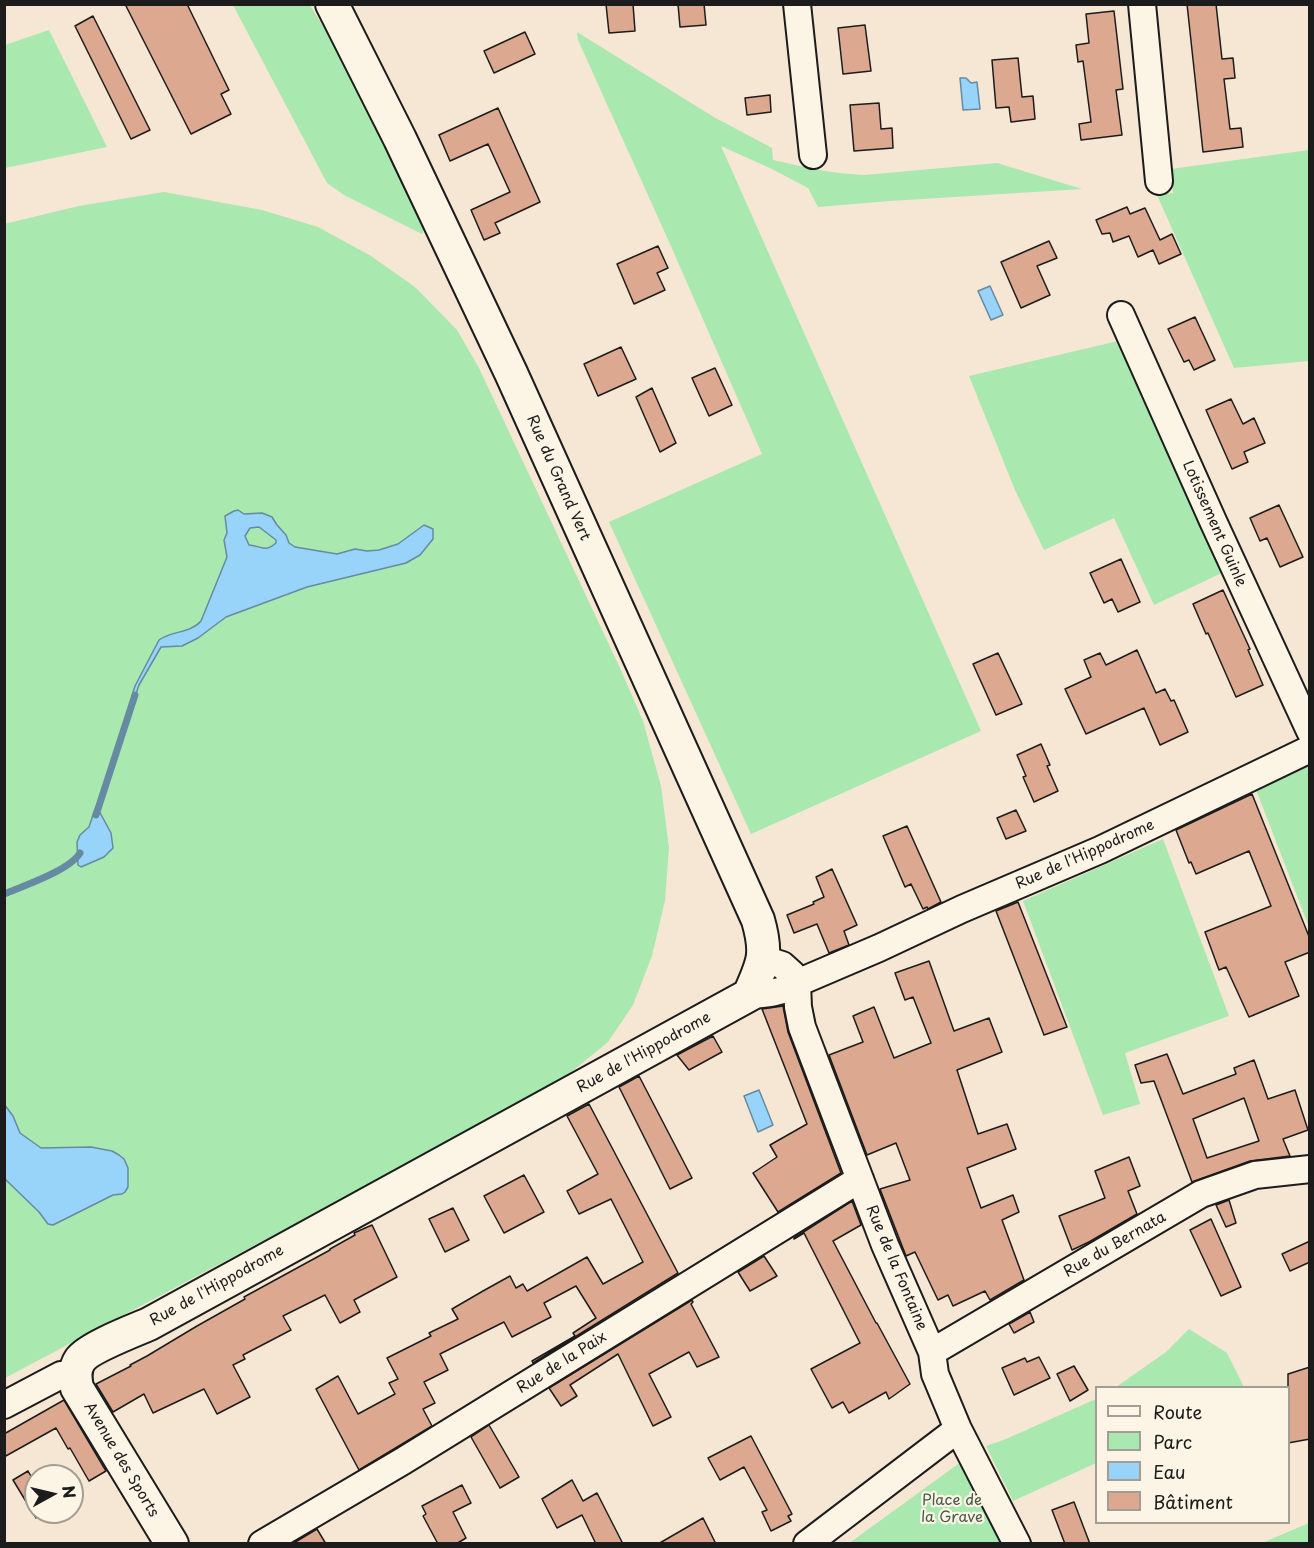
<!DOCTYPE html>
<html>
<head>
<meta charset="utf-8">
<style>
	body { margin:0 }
	#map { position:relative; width:1314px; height:1548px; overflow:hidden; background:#f6e6d4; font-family:"Playpen Sans",sans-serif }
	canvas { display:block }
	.frame { position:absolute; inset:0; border:6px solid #1c1c1c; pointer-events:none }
	.legend { position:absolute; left:1095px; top:1386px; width:195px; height:138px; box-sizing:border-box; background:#fcf5e5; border:2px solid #a29e95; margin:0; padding:8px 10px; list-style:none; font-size:18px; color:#1c1c1c }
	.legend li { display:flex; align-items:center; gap:12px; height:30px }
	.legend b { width:30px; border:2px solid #a29e95 }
	.north { position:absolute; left:24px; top:1464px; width:60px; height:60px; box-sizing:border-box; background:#fcf5e5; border:2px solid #a29e95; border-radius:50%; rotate:82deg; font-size:16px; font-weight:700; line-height:24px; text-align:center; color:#1c1c1c }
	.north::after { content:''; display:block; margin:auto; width:21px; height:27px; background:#1c1c1c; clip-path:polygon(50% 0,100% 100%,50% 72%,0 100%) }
</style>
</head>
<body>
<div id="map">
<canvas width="1314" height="1548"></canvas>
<div class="frame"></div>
<ul class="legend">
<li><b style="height:8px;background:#fcf5e5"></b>Route</li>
<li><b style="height:16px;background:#a9e8af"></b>Parc</li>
<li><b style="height:16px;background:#98d4f9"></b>Eau</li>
<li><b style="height:16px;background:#dca890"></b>Bâtiment</li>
</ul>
<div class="north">N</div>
</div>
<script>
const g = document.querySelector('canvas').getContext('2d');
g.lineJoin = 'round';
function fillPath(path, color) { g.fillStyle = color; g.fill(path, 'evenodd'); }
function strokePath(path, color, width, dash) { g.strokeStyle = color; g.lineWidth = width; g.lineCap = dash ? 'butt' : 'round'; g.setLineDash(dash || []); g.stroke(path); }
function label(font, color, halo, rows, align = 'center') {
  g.font = font + ' "Playpen Sans",sans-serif'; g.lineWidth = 4.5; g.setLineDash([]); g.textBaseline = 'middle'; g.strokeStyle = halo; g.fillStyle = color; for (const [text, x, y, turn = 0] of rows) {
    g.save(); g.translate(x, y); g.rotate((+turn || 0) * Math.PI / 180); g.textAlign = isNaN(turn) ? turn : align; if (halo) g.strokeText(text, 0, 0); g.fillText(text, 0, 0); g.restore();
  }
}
fillPath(new Path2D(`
	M233,5H310L369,103L425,227L422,234L344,195L327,183Z
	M49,30L107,147L5,168V45Z
	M577,32L712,116L772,148L773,160C804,167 833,174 865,175L997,163L1082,189L890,201L818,207L808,188L772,169L721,146L981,731L751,834L609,522L762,454L670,244L578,40Z
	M1309,150V361L1234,368L1157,195L1173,193L1171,169Z
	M164,192L262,210L318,227L371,256L415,287L457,330L479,368L620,668L643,721L661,786L669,848L665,900L652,956L633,1005L608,1042L570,1073L538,1095L5,1378L4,224L79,206Z
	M1118,341L1224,572L1154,605L1114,518L1044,550L1015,490L969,376Z
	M1309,763V927L1255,787Z
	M1163,839L1229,1016L1125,1053L1140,1104L1103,1115L1023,901Z
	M1189,1329L1227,1353L1244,1387H1116L1166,1352Z
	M1096,1399V1463L1013,1501L986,1446L1006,1439Z
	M965,1459L1005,1544H848Z
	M1309,1523V1543H1262Z`), '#a9e8af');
const water = new Path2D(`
	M960,78H966L971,83L977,82L980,109L963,110Z
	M990,286L1003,315L991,320L978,291Z
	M238,510L244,514L262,513L272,517L277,525L286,535L289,543L295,547L337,554L355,549L367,551L379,550L398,544L424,525L433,529V539L420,555L406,563L307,587L226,617L198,638L182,646L161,647L139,685L136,694L132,696L135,686L159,640C171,631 191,633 201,621L227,557L224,540L227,533L225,516L234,511ZM259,527L276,540V543C264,553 263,546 249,545L245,536L250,528Z
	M95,809H98L111,833L113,848L104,857L81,867L78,865L77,842L80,835L89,827Z
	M759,1090L773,1125L758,1132L744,1096Z
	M4,1104L13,1116L20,1133L41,1148L91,1147L112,1151L119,1155L124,1159L128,1168V1187L125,1192L122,1194L113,1195L53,1225L48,1224L39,1212L5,1179Z`);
fillPath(water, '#98d4f9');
strokePath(water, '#668aa1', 1.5);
strokePath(new Path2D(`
	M96,815L135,695
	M4,894C24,886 70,870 80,853`), '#668aa1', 7);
const building = new Path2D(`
	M125,4H187L229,90L221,94L231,114L191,134Z
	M606,4H633L635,31L609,33Z
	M678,4H704L706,25L680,27Z
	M1187,4H1216L1222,59L1233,58L1235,78L1224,79L1230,129L1241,128L1243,147L1203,152Z
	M1114,11L1123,89L1116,90L1122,135L1081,140L1079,124L1091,122L1083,61L1078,62L1076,45L1089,43L1086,14Z
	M93,16L150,130L131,139L75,26Z
	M865,25L871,71L843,74L838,28Z
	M525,32L535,54L494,73L484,51Z
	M1018,58L1022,97L1033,96L1035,119L1011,122L1009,107L996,108L992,60Z
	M770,95L771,112L747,115L745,98Z
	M879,103L881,129L892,128L893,148L854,151L850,105Z
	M498,108L540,202L495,223L500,233L484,240L471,210L510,192L488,144L450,161L439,135Z
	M1127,207L1130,214L1145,208L1160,240L1172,234L1181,254L1159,264L1153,250L1138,257L1129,236L1113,242L1110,233L1102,234L1096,220Z
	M1049,241L1057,258L1037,266L1050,295L1021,308L1001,262Z
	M658,246L668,268L657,273L665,290L634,304L617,264Z
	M1195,317L1215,360L1194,370L1189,360L1184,362L1168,329Z
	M621,347L636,379L598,396L584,364Z
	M715,368L732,405L709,416L692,378Z
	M652,388L676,443L660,452L636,397Z
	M1231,399L1243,424L1254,418L1265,443L1244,452L1248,462L1232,469L1206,410Z
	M1279,505L1303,557L1280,567L1267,538L1260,541L1250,518Z
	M1121,559L1140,602L1118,612L1112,599L1104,603L1090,573Z
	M1223,590L1250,649L1248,650L1263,685L1236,697L1208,633L1206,634L1193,604Z
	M1137,650L1156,693L1165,689L1171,701L1174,700L1188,732L1160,745L1144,708L1086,734L1065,689L1091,677L1084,660L1100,653L1106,665Z
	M998,653L1022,704L996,715L973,664Z
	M1041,744L1050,765L1047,766L1058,791L1034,802L1023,777L1026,776L1017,755Z
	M1252,794L1310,939V952L1285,962L1299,996L1249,1017L1226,967L1219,970L1205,932L1271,906L1249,851L1196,874L1191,862L1189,863L1176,830Z
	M1016,810L1026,831L1006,839L997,818Z
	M907,826L941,902L928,909L927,907L923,909L911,884L905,887L883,836Z
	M832,869L857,925L844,931L849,945L829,953L817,924L794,933L787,915L814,904L813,902L824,897L816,877Z
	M1018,902L1067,1027L1044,1035L996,911Z
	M929,961L954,1031L989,1018L1002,1052L957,1070L978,1134L1007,1124L1016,1149L967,1168L981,1208L1013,1195L1019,1212L1002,1220L1024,1280L990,1300L985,1291L953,1306L948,1295L938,1300L915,1252L906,1256L880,1189L910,1180L896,1143L867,1155L829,1055L863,1042L853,1016L874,1007L894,1058L931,1043L913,997L905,1000L895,973Z
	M783,1006L788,1032L841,1173L778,1212L753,1173L777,1157L770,1145L807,1124L762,1009Z
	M713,1036L722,1052L689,1070L677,1055Z
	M1167,1054L1183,1094L1236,1074L1234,1068L1254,1060L1268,1099L1295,1090L1308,1130L1283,1139L1290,1156L1250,1161L1192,1182L1154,1081L1141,1083L1135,1065ZM1244,1098L1259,1141L1207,1158L1193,1119Z
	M639,1076L692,1178L670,1189L619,1087Z
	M589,1104L678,1273L533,1363L532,1361L575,1336L573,1333L596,1318L576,1286L544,1303L551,1317L512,1337L504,1322L440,1354L448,1370L424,1382L435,1403L423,1409L432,1426L359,1470L316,1389L338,1376L358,1414L395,1394L389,1383L398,1379L387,1358L431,1336L429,1333L458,1319L452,1309L483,1291L510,1276L516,1288L523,1284L527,1291L587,1257L603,1284L643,1262L611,1199L579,1214L567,1191L598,1174L567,1116Z
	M1129,1157L1140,1186L1128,1191L1137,1214L1089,1242L1072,1250L1059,1216L1105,1198L1095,1171Z
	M524,1175L544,1212L504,1233L484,1196Z
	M1229,1200L1236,1223L1226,1227L1216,1205Z
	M852,1201L861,1225L833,1241L876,1323H877L910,1384L889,1399L886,1392L849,1413L843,1402L832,1408L811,1369L860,1343L804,1233L794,1239V1238Z
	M453,1208L469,1240L445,1252L429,1219Z
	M1211,1219L1241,1287L1221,1296L1190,1230Z
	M372,1225L397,1277L354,1300L360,1312L340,1323L325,1295L283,1316L291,1330L243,1355L245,1359L233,1365L250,1397L217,1414L204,1389L153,1413L144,1394L113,1412L96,1384L131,1366L130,1365L147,1356L197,1326L245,1299L244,1297L330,1250V1249L355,1235L354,1233Z
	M1310,1241V1262L1290,1271L1282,1254Z
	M764,1256L777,1276L750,1291L738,1272Z
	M692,1300L693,1302L691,1304L719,1357L697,1367L689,1352L649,1374L671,1417L653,1426L618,1354L570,1385L577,1396L561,1406L549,1388Z
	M1030,1312L1034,1322L1014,1333L1009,1324Z
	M1039,1357L1050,1378L1014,1395L1002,1368L1025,1358L1027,1362Z
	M1074,1366L1088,1390L1070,1401L1057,1374Z
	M1310,1367V1439L1288,1443V1374Z
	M64,1400L106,1471L89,1481L70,1448L68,1449L56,1428L4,1457V1434Z
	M489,1425L519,1477L500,1488L471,1437Z
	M751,1436L792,1514L788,1516L791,1521L771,1531L762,1512L767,1510L744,1467L720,1480L708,1458Z
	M28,1471L36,1485V1518L13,1480Z
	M572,1480L583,1501L597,1493L623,1544H596L582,1515L557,1528L542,1499Z
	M462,1485L471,1503L453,1512L466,1538L456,1544H438L423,1516L426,1514L422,1506Z
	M1074,1502L1090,1544H1065L1052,1510Z
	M703,1518L716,1544H658Z
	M317,1529L326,1544H292Z`);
fillPath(building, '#dca890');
strokePath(building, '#1c1c1c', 1.5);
const minor = new Path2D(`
	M797,4L813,155
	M1142,4L1159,181
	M1121,315L1213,521L1310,731
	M763,959L782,965L792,974L797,983L798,1007L802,1027L885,1245L932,1352L935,1374L958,1429L1017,1544
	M749,995C769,994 780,993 797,983L879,948L962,909L1100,850L1310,749
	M932,1352L1201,1194L1255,1175L1310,1169
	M4,1405L61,1375L75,1374
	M262,1544L403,1461L860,1179
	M807,1544L958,1429`);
const major = new Path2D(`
	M172,1544L77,1388C75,1378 74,1369 80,1360C88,1348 135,1330 149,1324L749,995C763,963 768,955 758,920L511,373L400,139L332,4`);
strokePath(minor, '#1c1c1c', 30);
strokePath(major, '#1c1c1c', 36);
strokePath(minor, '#fcf5e5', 26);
strokePath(major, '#fcf5e5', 32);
label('15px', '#1c1c1c', '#fcf5e5', [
	["Rue du Grand Vert",558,478,66],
	["Lotissement Guinle",1214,524,66],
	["Rue de l'Hippodrome",1085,855,-24],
	["Rue de l'Hippodrome",644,1053,-29],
	["Rue du Bernata",1115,1245,-30],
	["Rue de la Fontaine",896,1268,67],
	["Rue de l'Hippodrome",217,1286,-29],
	["Rue de la Paix",562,1363,-32],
	["Avenue des Sports",121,1460,59]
]);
label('15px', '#465948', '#fcf5e5', [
	["Place de",952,1501],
	["la Grave",952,1518]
]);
</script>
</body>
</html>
